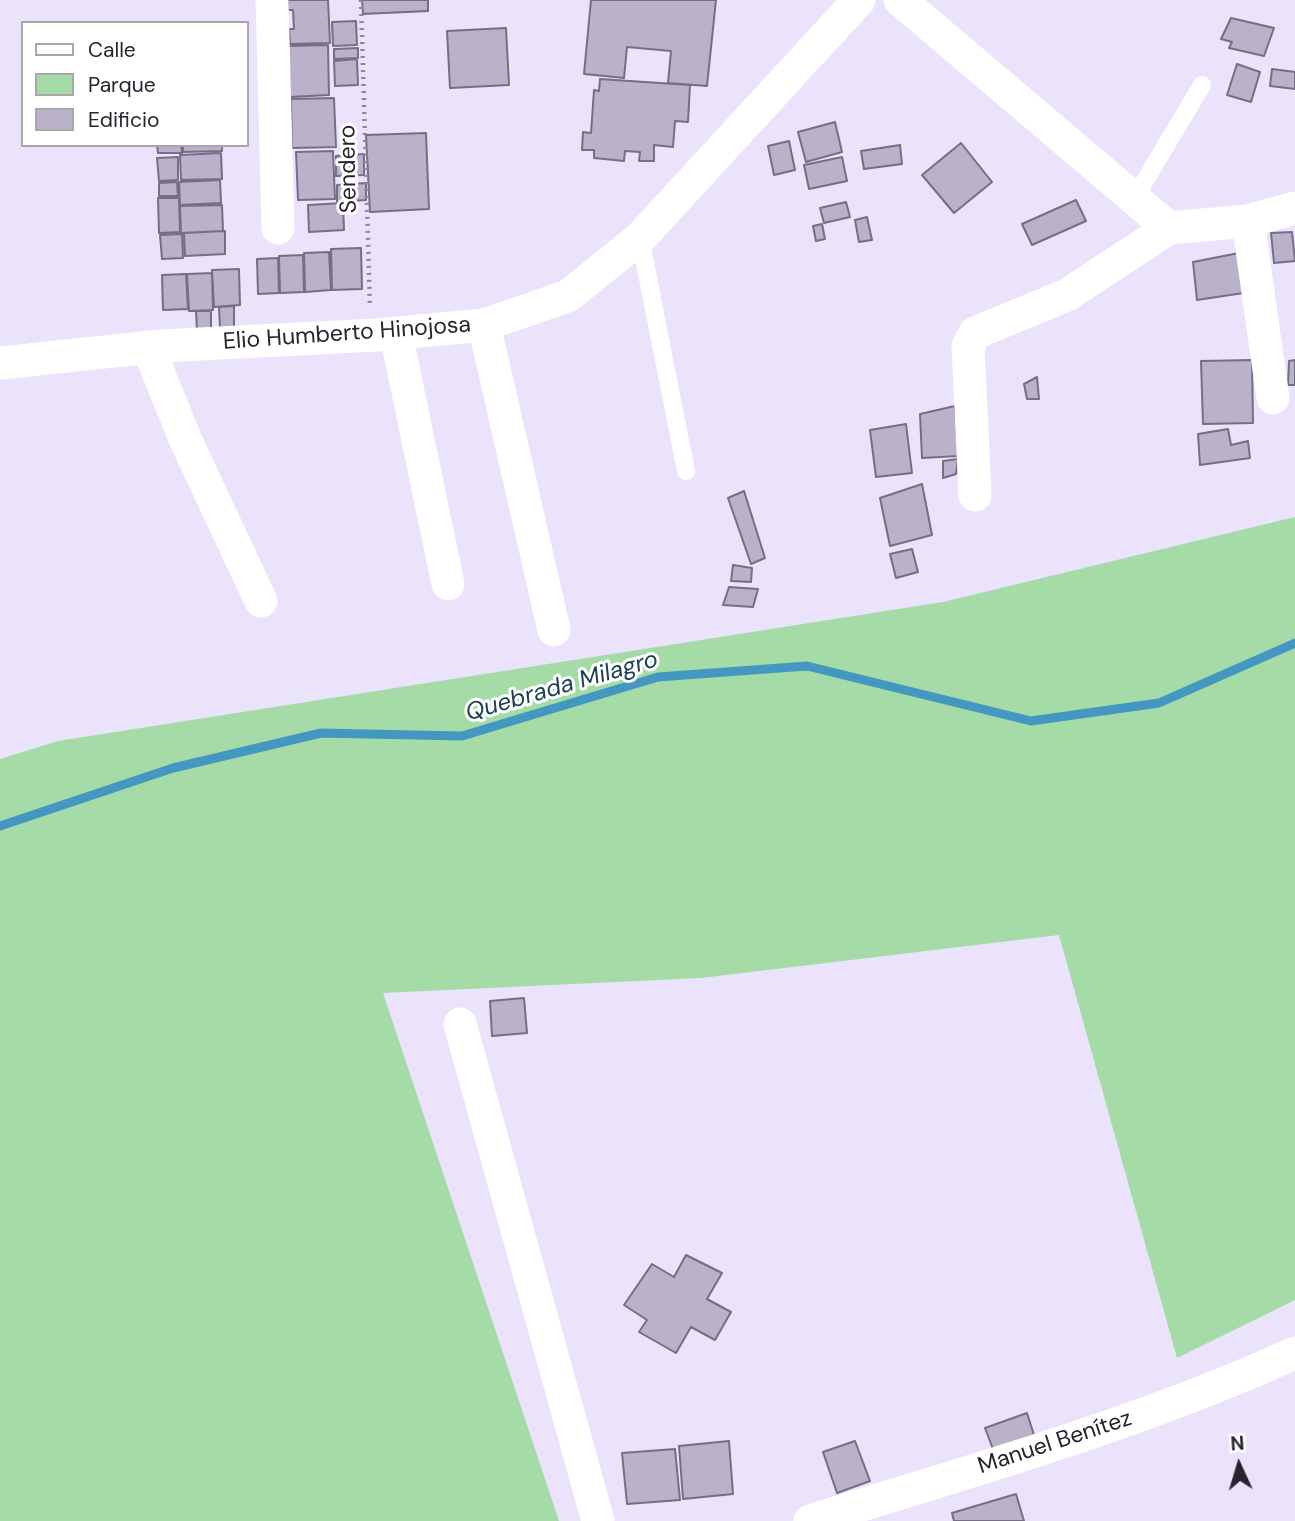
<!DOCTYPE html>
<html>
<head>
<meta charset="utf-8">
<style>
	body { margin:0 }
	#map { position:relative; width:1295px; height:1521px; overflow:hidden; background:#ebe2fc; font-family:"DM Sans",sans-serif }
	canvas { display:block }
	.legend { position:absolute; left:21px; top:21px; width:228px; height:126px; box-sizing:border-box; background:#fff; border:2px solid #a9a7ab; margin:0; padding:9px 12px; list-style:none; font-size:21px; color:#27242d }
	.legend li { display:flex; align-items:center; gap:14px; height:35px }
	.legend b { width:35px; border:2px solid #a9a7ab }
	.north { position:absolute; left:1204px; top:1430px; width:70px; height:70px; -webkit-text-stroke:5px #fff; paint-order:stroke; rotate:356deg; font-size:19px; font-weight:700; line-height:28px; text-align:center; color:#27242d }
	.north::after { content:''; display:block; margin:auto; width:24px; height:32px; background:#27242d; clip-path:polygon(50% 0,100% 100%,50% 72%,0 100%) }
</style>
</head>
<body>
<div id="map">
<canvas width="1295" height="1521"></canvas>
<ul class="legend">
<li><b style="height:9px;background:#fff"></b>Calle</li>
<li><b style="height:19px;background:#a4dba7"></b>Parque</li>
<li><b style="height:19px;background:#bab1ca"></b>Edificio</li>
</ul>
<div class="north">N</div>
</div>
<script>
const g = document.querySelector('canvas').getContext('2d');
g.lineJoin = 'round';
function fillPath(path, color) { g.fillStyle = color; g.fill(path, 'evenodd'); }
function strokePath(path, color, width, dash) { g.strokeStyle = color; g.lineWidth = width; g.lineCap = dash ? 'butt' : 'round'; g.setLineDash(dash || []); g.stroke(path); }
function label(font, color, halo, rows, align = 'center') {
  g.font = font + ' "DM Sans",sans-serif'; g.lineWidth = 6; g.setLineDash([]); g.textBaseline = 'middle'; g.strokeStyle = halo; g.fillStyle = color; for (const [text, x, y, turn = 0] of rows) {
    g.save(); g.translate(x, y); g.rotate((+turn || 0) * Math.PI / 180); g.textAlign = isNaN(turn) ? turn : align; if (halo) g.strokeText(text, 0, 0); g.fillText(text, 0, 0); g.restore();
  }
}
fillPath(new Path2D(`
	M1295,517V1300L1177,1358L1059,935L701,978L383,993L559,1521H0V759L58,741L943,602Z`), '#a4dba7');
strokePath(new Path2D(`
	M0,826L173,768L321,733L462,736L658,677L807,666L1031,721L1159,703L1295,643`), '#4497c0', 9);
const building = new Path2D(`
	M288,0H328L330,43L290,44L289,29H294L293,10H288Z
	M362,0H428V11L363,14Z
	M591,0H716L707,86L668,83L671,51L627,47L624,78L584,74Z
	M1231,18L1274,28L1264,56L1229,48L1232,42L1221,39Z
	M356,21L357,45L333,46L332,22Z
	M506,28L509,85L450,88L447,31Z
	M328,45L329,95L290,97L288,46Z
	M358,48V58L334,59V49Z
	M357,59L358,85L335,86L334,61Z
	M1237,64L1260,72L1251,102L1227,95Z
	M1272,69L1295,72V89L1270,86Z
	M600,79L690,85L688,122L675,121L673,147L654,145V161H639L640,152L625,151L624,161L594,158V150H582L583,132L591,133L594,90L599,91Z
	M334,98L336,147L292,148L291,99Z
	M835,122L842,152L806,162L798,132Z
	M426,133L429,209L370,212L366,135Z
	M789,141L795,170L774,175L768,146Z
	M961,143L992,182L954,213L922,175Z
	M157,145H181L182,153H158Z
	M183,145H222V151L183,152Z
	M900,145L902,164L864,169L861,151Z
	M333,151L335,199L298,200L296,152Z
	M221,153L222,179L181,180L180,155Z
	M364,154V175L336,176V156Z
	M178,157V180L159,181L157,158Z
	M842,157L847,181L809,189L804,165Z
	M220,180L221,203L180,205L179,182Z
	M177,182L178,196H159V183Z
	M366,183V200L337,202V185Z
	M158,198H179L180,232L159,233Z
	M1076,200L1086,221L1032,245L1022,224Z
	M846,202L850,217L824,223L820,208Z
	M343,203L344,230L309,232L308,205Z
	M222,205L223,231L181,233L180,206Z
	M867,217L872,240L859,242L855,220Z
	M822,224L825,239L816,241L813,226Z
	M225,231V254L185,256L184,233Z
	M1292,232L1295,261L1274,263L1271,233Z
	M182,234L183,258L162,259L160,235Z
	M361,248L362,289L332,290L331,249Z
	M329,252L331,290L305,292L304,253Z
	M1244,252L1250,292L1197,300L1193,262Z
	M303,255L304,292L280,293L279,256Z
	M278,258L279,293L258,294L257,259Z
	M239,269L240,305L214,307L212,270Z
	M212,273L213,310L189,311L187,274Z
	M186,274L188,309L163,310L162,275Z
	M234,306V329H220L219,307Z
	M196,311H211V330L197,331Z
	M1252,360L1253,423L1203,424L1201,361Z
	M1295,360V385H1288L1289,361Z
	M1037,377L1039,399H1027L1024,384Z
	M955,406L958,456L922,458L920,414Z
	M906,424L912,473L876,477L870,430Z
	M1228,429L1231,445L1248,441L1250,458L1200,465L1198,434Z
	M958,459L956,474L943,478V461Z
	M922,484L932,535L890,546L880,498Z
	M744,491L765,558L751,564L728,498Z
	M912,549L918,572L896,578L890,554Z
	M733,565L752,568L751,582L731,581Z
	M729,587L758,589L753,607L723,605Z
	M524,998L527,1033L492,1036L490,1001Z
	M686,1255L722,1273L707,1299L731,1312L715,1340L691,1327L676,1353L639,1332L647,1320L624,1305L652,1264L674,1277Z
	M1027,1413L1034,1435L993,1449L985,1428Z
	M729,1441L733,1494L683,1499L679,1446Z
	M855,1441L870,1481L837,1493L823,1452Z
	M675,1449L680,1500L627,1504L622,1453Z
	M1016,1494L1024,1521H954L952,1513Z`);
fillPath(building, '#bab1ca');
strokePath(building, '#766e85', 2);
strokePath(new Path2D(`
	M361,0L370,307`), '#8e8799', 4.5, [2, 5]);
strokePath(new Path2D(`
	M1134,199L1202,85
	M640,238L686,471`), '#fff', 18);
strokePath(new Path2D(`
	M272,0L278,228
	M900,0L1169,228
	M1248,221L1273,398
	M484,325L554,630
	M396,334L448,584
	M148,347L186,441L261,601
	M0,363L161,346L377,335L484,325L568,296L640,238L859,0
	M975,495L968,346L975,333L1067,295L1169,228L1248,221L1295,208
	M460,1024L598,1521
	M810,1521C973,1470 1139,1424 1295,1353`), '#fff', 33);
label('23px', '#27242d', '#fff', [
	["Sendero",349,169,-91],
	["Elio Humberto Hinojosa",347,334,-4],
	["Manuel Benítez",1055,1443,-18]
]);
label('italic 24px', '#1c4052', '#fff', [
	["Quebrada Milagro",562,687,-16]
]);
</script>
</body>
</html>
